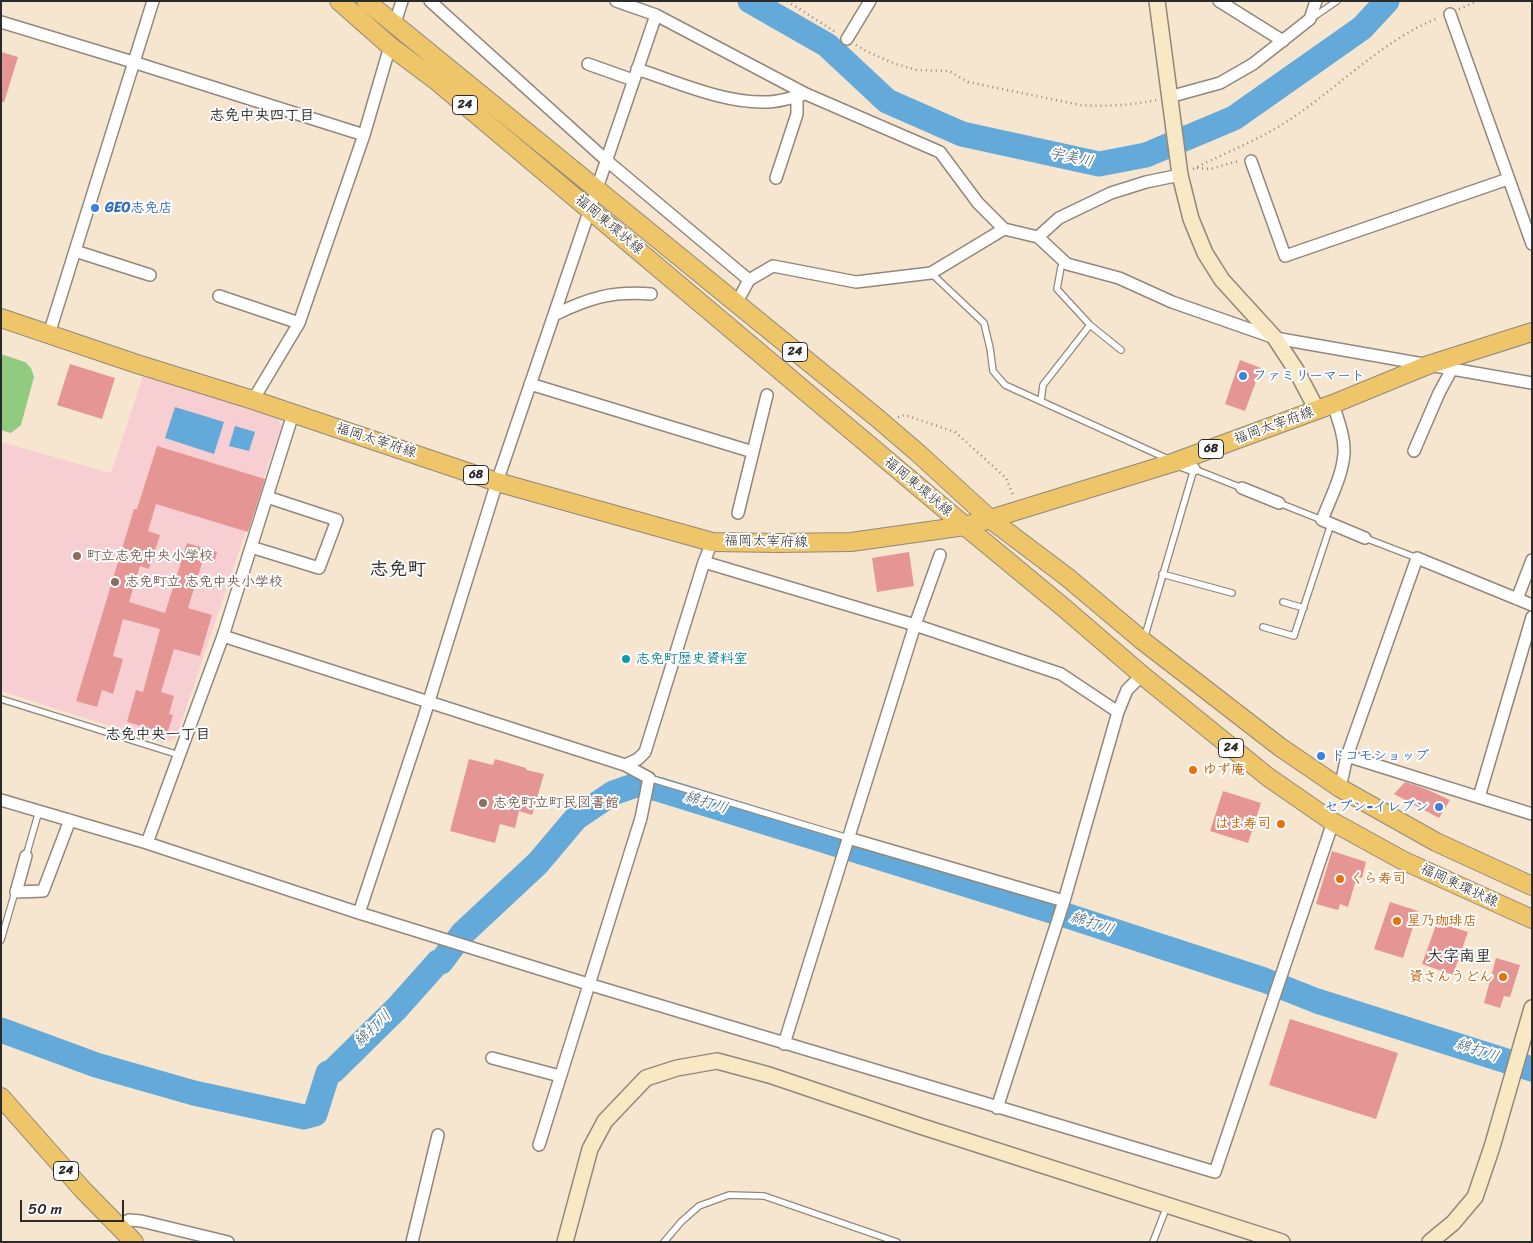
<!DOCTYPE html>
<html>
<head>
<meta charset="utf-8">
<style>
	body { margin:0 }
	#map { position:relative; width:1533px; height:1243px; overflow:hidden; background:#f6e5cf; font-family:Sriracha,sans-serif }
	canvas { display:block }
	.frame { position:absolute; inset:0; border:2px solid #2b2b2b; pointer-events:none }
	.scale { position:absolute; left:20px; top:1200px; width:104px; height:22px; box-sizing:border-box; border:2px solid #2b2b2b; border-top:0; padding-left:6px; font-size:15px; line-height:18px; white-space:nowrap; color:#2b2b2b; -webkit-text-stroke:4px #fff; paint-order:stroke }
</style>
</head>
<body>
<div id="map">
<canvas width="1533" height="1243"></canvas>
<div class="frame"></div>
<div class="scale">50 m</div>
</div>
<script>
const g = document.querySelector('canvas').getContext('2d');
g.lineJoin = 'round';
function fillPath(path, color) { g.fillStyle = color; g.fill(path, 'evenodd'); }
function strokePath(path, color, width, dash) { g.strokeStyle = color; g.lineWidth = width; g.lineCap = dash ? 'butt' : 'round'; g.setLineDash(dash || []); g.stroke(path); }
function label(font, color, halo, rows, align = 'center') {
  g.font = font + ' Sriracha,"Klee One",sans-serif'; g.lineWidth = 4; g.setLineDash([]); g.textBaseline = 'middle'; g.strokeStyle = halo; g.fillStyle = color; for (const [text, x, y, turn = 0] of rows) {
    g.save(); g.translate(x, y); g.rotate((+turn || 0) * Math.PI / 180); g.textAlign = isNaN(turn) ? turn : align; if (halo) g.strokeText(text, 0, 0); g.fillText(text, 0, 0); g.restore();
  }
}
fillPath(new Path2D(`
	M143,376L276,413L281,427L176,738L163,743L1,691V442L111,473Z`), '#f7cfd3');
fillPath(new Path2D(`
	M1,354L25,362L31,368L34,377L21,425L11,433L1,430Z`), '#90cb7f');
fillPath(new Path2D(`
	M175,407L224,422L214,454L165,438Z
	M235,426L255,432L249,451L229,446Z`), '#63a9d9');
strokePath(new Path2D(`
	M750,1L827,45L887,101L962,134L1099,164L1146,155L1234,118L1362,28L1387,1
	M1,1030L96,1065L194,1093L304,1117L315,1114L328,1073L333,1071L397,1008L438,962H441L462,934L538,863L576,818L613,793L636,785L658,789L1071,917L1264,980L1317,1001L1532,1069`), '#63a9d9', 25);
fillPath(new Path2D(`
	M1,52L18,57L4,102H1Z
	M1240,360L1261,368L1245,411L1225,404Z
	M70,364L115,378L102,419L57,405Z
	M157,446L265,479L248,532L156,504L148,531L160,535L149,569L140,566L129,602L165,613L187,543L217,552L214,563L203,560L188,608L212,615L200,656L174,649L161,692L174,696L169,714L173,715L167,734L127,722L136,690L143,692L160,629L123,619L113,656L123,659L113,694L102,690L97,707L76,701L134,509H137Z
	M909,552L914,586L877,592L872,558Z
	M469,759L493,765L495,759L526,768V770L544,774L532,815L519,811L515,828L500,824L495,843L450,831Z
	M1405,782L1426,789L1450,800L1439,818L1394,794Z
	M1223,791L1261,803L1248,843L1210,831Z
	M1332,851L1366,862L1362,878L1357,876L1348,907L1340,904L1338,910L1316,904Z
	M1390,902L1418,911L1403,958L1374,949Z
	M1437,922L1468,932L1453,975L1422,964Z
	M1496,958L1520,965L1510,997L1504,996L1500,1008L1484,1003Z
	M1290,1019L1398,1053L1376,1119L1269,1085Z`), '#e59593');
const lane = new Path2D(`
	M1312,18L1337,1
	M931,273L984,323L990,348L993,371L1005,385L1168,459
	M1090,325L1121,350
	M1041,401L1043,385L1090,325L1057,289L1061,267L1064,262
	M1279,503L1322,520
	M1365,538L1417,558
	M1162,574L1232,593
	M1283,602L1304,608
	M1263,627L1294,636L1331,524
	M1144,639L1194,469L1242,488
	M1,699L179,755
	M649,778L848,838
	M26,856L39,811
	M1,940L15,892
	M664,1242L681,1222L699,1206L729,1195L764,1196L897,1242
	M1153,1242L1167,1206`);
const street = new Path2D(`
	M430,1L606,160L749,280
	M616,1L656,15L806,94L940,152L978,203L1004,229L1038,237L1067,264L1119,278L1172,302L1275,338L1532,383
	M1219,1L1283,41
	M1450,14L1532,244
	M1,22L133,62L364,135
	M394,26L402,1
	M847,39L870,1
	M588,64L633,80
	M637,69C677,82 725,104 768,102C781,102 793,97 806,94
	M1169,97L1220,83L1253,64L1310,19L1316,1
	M1251,161L1285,256L1508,179
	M776,178L797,114V97
	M1038,237L1059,218L1111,193L1146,182L1180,175
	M75,251L150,275
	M219,296L299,323
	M736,304L749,280L773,266L856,282L931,273L1004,229
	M554,315C589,298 611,291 651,294
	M49,334L153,1
	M530,384L753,452
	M253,400L299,323L364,135L390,46
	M1333,404C1338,420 1345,437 1344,454C1342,477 1330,499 1322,520L1365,538
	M1414,451L1439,393L1452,369
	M1175,462L1194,469
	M1242,488L1279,503
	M738,513L767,395
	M251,547L319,568L337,520L267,497
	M704,562L915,625L1061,674L1118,712
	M1517,599L1532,560
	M223,636L625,765L649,778L641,818L539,1145
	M1347,756L1532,814
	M625,765L638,759L645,752L704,562L712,542
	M1340,788L1347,756L1417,558L1532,605
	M1479,797L1532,617
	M1,800L147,843L359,913L588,984L1215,1172L1333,822
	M848,838L1064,901
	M147,843L223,636L293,414
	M26,856L16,892L43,891L70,820
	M359,913L424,717L497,482L656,15
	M784,1044L915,625L940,555
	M492,1058L560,1076
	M997,1108L1064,901L1118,712L1127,690L1142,675
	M118,1226L129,1220L141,1221L228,1242
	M412,1242L438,1135`);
const secondary = new Path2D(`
	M1157,1L1180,175L1191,219L1205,253L1222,280L1275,338L1296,370L1317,410
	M565,1242L590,1149L605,1121L646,1078L677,1068L717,1061L769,1075L920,1126L1282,1242
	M1430,1242L1453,1223L1475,1197L1492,1147L1532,1008`);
const primary = new Path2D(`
	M339,1L390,46L438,82L965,526L1063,607L1142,675L1268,777L1333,822L1402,860L1532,919
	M366,1L876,417L918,453L990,519L1067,577L1143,641L1280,747L1340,788L1436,842L1532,886
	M1,318L137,364L253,400L497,482L712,542L779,543L851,542L965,526L990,519L1175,462L1333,404L1428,365L1532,332
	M1,1097L83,1190L134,1242`);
strokePath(lane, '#90887d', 8);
strokePath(street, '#90887d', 14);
strokePath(secondary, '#90887d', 18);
strokePath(primary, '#90887d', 20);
strokePath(new Path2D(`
	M787,1L837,33
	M1459,9L1478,1
	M856,45L870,53L896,64L917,70L949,71L968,82L1080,105C1106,107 1132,105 1157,100
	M1197,168L1211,169L1234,162L1240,161
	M1193,169C1221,155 1251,143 1278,127C1333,94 1378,42 1438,18
	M898,417L905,415L955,432L1006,478L1013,495`), '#90887d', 2.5, [1, 4]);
strokePath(lane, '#fff', 5.5);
strokePath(street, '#fff', 11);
strokePath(secondary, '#f8e8c3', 15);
strokePath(primary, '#eec569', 18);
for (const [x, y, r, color] of [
	[95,208,5,"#3f7fe0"],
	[1243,376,5,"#3f7fe0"],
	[77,556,5,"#8d6e63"],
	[115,582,5,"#8d6e63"],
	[626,659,5,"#0f9aa8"],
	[1321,756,5,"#3f7fe0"],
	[1193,770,5,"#e8710a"],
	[483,803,5,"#8d6e63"],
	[1439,807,5,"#3f7fe0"],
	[1281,824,5,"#e8710a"],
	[1340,879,5,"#e8710a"],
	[1397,921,5,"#e8710a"],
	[1503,977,5,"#e8710a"]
]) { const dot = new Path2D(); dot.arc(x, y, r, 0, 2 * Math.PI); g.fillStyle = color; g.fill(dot); strokePath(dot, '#fff', 2); }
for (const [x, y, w] of [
	[465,105,25],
	[795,352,25],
	[1211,449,25],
	[476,475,25],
	[1231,748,25],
	[66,1171,25]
]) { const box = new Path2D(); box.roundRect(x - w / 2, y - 9.5, w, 19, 4); g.fillStyle = '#fff'; g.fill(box); strokePath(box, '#2b2b2b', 1); }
label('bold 12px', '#2b2b2b', null, [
	["24",465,105],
	["24",795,352],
	["68",1211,449],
	["68",476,475],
	["24",1231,748],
	["24",66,1171]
]);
label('bold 14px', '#366cbe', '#fff', [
	["GEO志免店",105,208],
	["ファミリーマート",1253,376],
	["ドコモショップ",1331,756],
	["セブン-イレブン",1429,807,"right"]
], 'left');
label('14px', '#2b2b2b', '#fff', [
	["福岡東環状線",609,225,40],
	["福岡太宰府線",1274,426,-20],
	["福岡太宰府線",376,441,18],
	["福岡東環状線",918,487,40],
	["福岡太宰府線",766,542,1],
	["福岡東環状線",1459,886,25]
]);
label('bold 14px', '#785e54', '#fff', [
	["町立志免中央小学校",87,556],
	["志免町立 志免中央小学校",125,582],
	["志免町立町民図書館",493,803]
], 'left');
label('bold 14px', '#0d838f', '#fff', [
	["志免町歴史資料室",636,659]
], 'left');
label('bold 14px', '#c56008', '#fff', [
	["ゆず庵",1203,770],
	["はま寿司",1271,824,"right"],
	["くら寿司",1350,879],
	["星乃珈琲店",1407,921],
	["資さんうどん",1493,977,"right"]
], 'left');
label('bold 15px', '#2b2b2b', '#fff', [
	["志免中央四丁目",262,116],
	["志免中央一丁目",158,735]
]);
label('italic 15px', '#415d71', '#fff', [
	["宇美川",1071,158,12],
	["綿打川",706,803,17],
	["綿打川",1092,924,18],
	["綿打川",373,1029,-44],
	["綿打川",1477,1051,18]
]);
label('bold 16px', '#2b2b2b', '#fff', [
	["大字南里",1459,957]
]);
label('bold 19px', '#2b2b2b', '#fff', [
	["志免町",398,570]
]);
</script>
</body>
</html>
